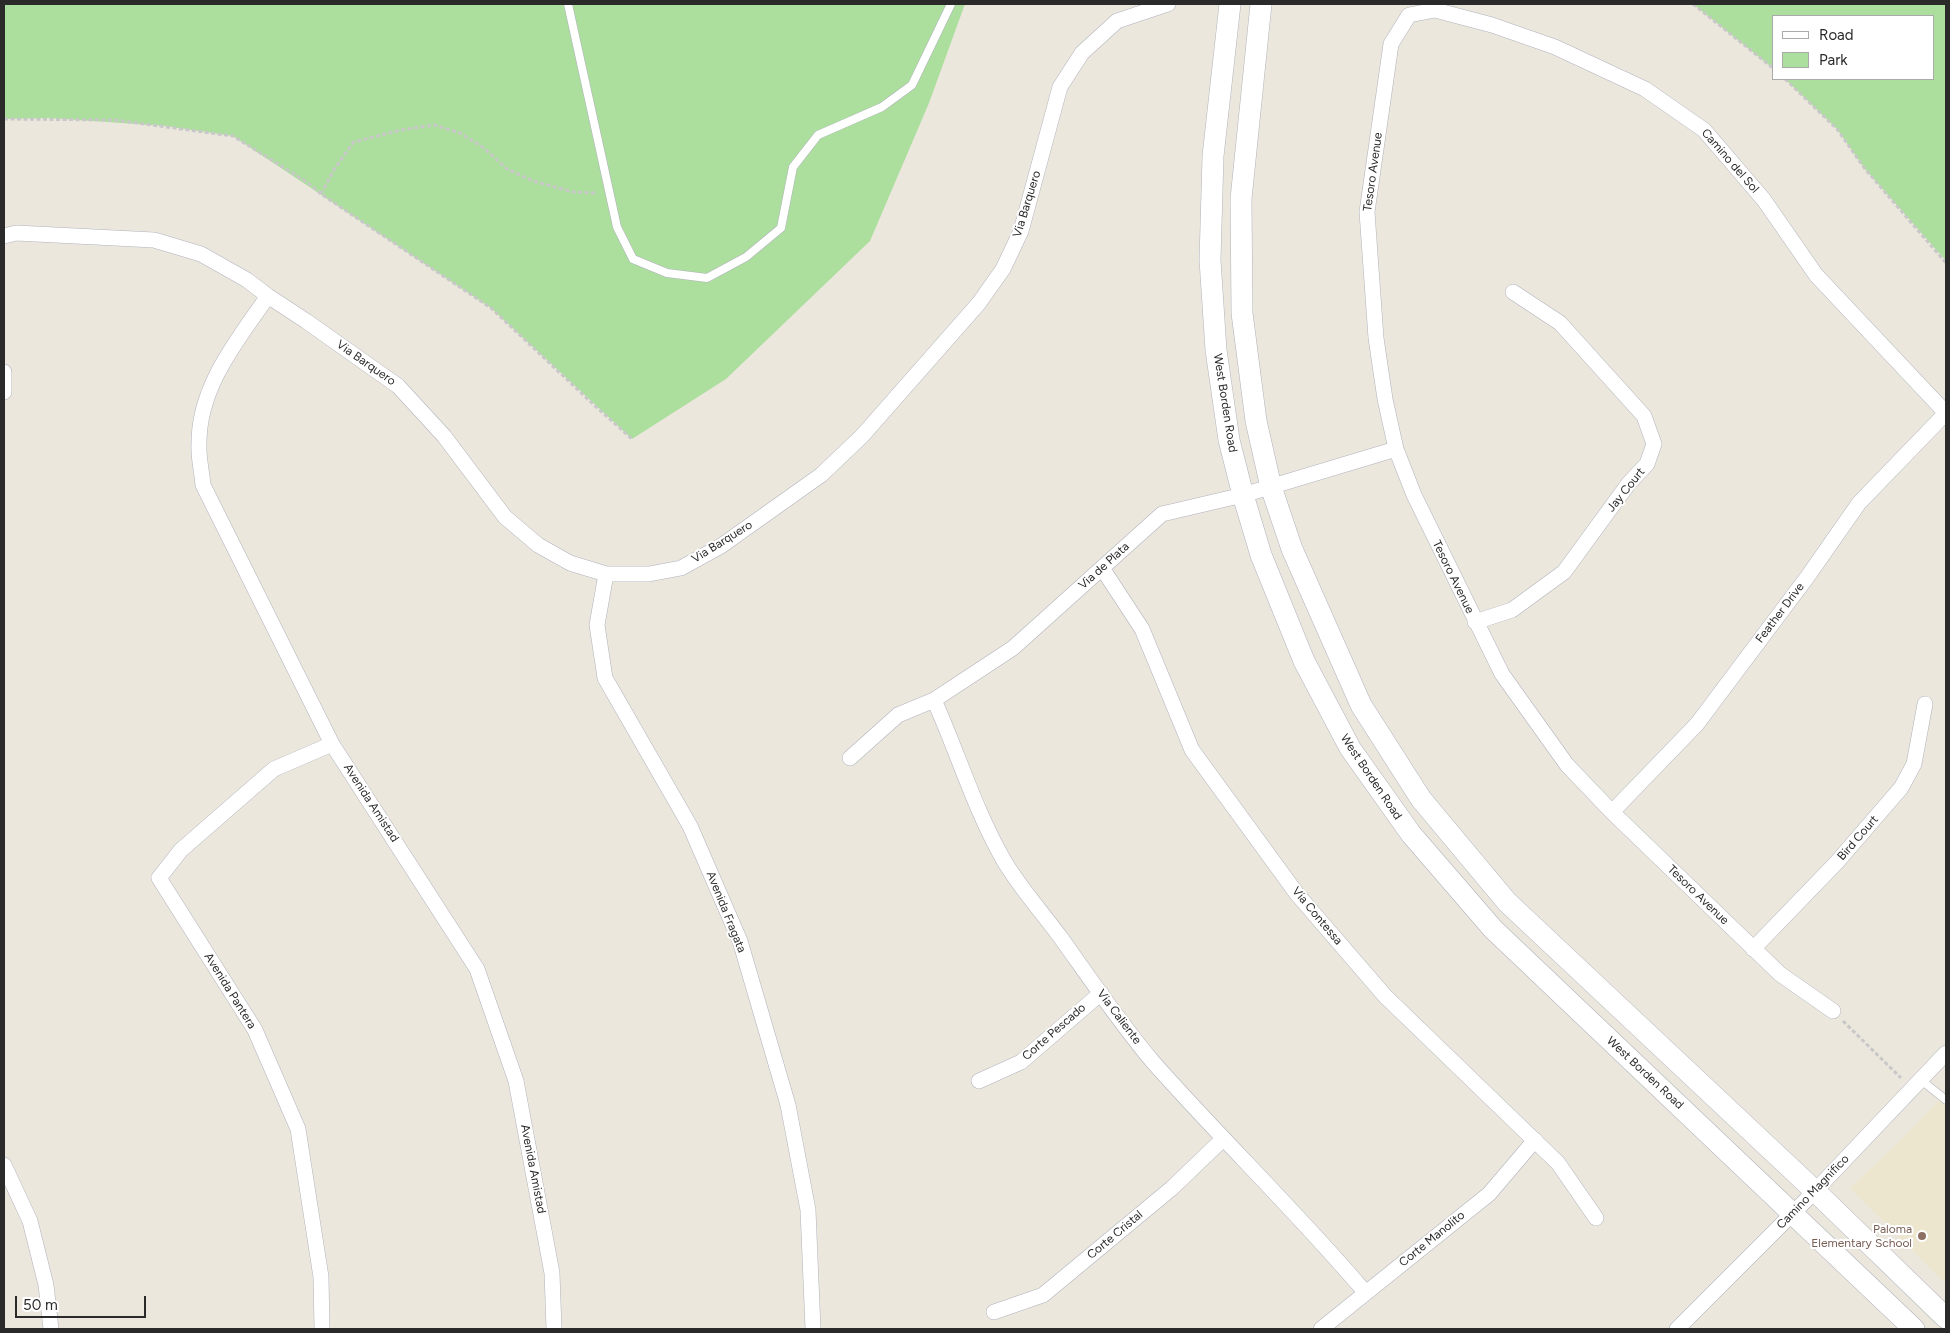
<!DOCTYPE html>
<html>
<head>
<meta charset="utf-8">
<style>
	body { margin:0 }
	#map { position:relative; width:1950px; height:1333px; overflow:hidden; background:#ebe7dd; font-family:Figtree,sans-serif }
	canvas { display:block }
	.frame { position:absolute; inset:0; border:5px solid #2a2a2a; pointer-events:none }
	.legend { position:absolute; left:1772px; top:15px; width:162px; height:65px; box-sizing:border-box; background:#fff; border:1px solid #aaa; margin:0; padding:6px 9px; list-style:none; font-size:15px; color:#2a2a2a }
	.legend li { display:flex; align-items:center; gap:10px; height:25px }
	.legend b { width:25px; border:1px solid #aaa }
	.scale { position:absolute; left:15px; top:1296px; width:131px; height:22px; box-sizing:border-box; border:2px solid #2a2a2a; border-top:0; padding-left:6px; font-size:15px; line-height:18px; white-space:nowrap; color:#2a2a2a; -webkit-text-stroke:4px #fff; paint-order:stroke }
</style>
</head>
<body>
<div id="map">
<canvas width="1950" height="1333"></canvas>
<div class="frame"></div>
<ul class="legend">
<li><b style="height:6px;background:#fff"></b>Road</li>
<li><b style="height:14px;background:#acde9e"></b>Park</li>
</ul>
<div class="scale">50 m</div>
</div>
<script>
const g = document.querySelector('canvas').getContext('2d');
g.lineJoin = 'round';
function fillPath(path, color) { g.fillStyle = color; g.fill(path, 'evenodd'); }
function strokePath(path, color, width, dash) { g.strokeStyle = color; g.lineWidth = width; g.lineCap = dash ? 'butt' : 'round'; g.setLineDash(dash || []); g.stroke(path); }
function label(font, color, halo, rows, align = 'center') {
  g.font = font + ' Figtree,sans-serif'; g.lineWidth = 4; g.setLineDash([]); g.textBaseline = 'middle'; g.strokeStyle = halo; g.fillStyle = color; for (const [text, x, y, turn = 0] of rows) {
    g.save(); g.translate(x, y); g.rotate((+turn || 0) * Math.PI / 180); g.textAlign = isNaN(turn) ? turn : align; if (halo) g.strokeText(text, 0, 0); g.fillText(text, 0, 0); g.restore();
  }
}
fillPath(new Path2D(`
	M1946,1093V1284L1850,1188L1899,1142Z`), '#ece6ce');
fillPath(new Path2D(`
	M4,4H965L929,103L870,241L726,379L632,439L491,308L233,136L165,126L49,118L4,119Z
	M1693,4H1946V261L1865,169L1837,129L1785,79H1934V16H1774V69Z`), '#acde9e');
const service = new Path2D(`
	M568,4L617,227L633,259L667,273L707,278L746,257L781,228L793,167L818,135L882,107L912,85L951,4
	M1921,1080L1946,1100`);
const minor = new Path2D(`
	M4,236L16,233L154,240L201,254L247,280L268,296L306,321L398,386L444,436L505,517L538,545L570,563L606,574H649L681,568L721,546L821,475L862,436L979,303L1003,269L1021,231L1060,87L1082,53L1117,21L1168,4
	M268,296C237,341 199,386 199,443C198,457 202,472 203,485L332,744L477,969L516,1081L552,1273L554,1329
	M4,372V392
	M1102,568L1142,629L1192,750L1297,894L1385,996L1558,1163L1596,1218
	M606,574L597,625L605,678L690,826L740,941L788,1105L808,1210L813,1329
	M1475,622L1512,610L1564,572L1629,483L1647,464L1654,444L1644,416L1560,323L1513,292
	M934,700C958,753 974,808 1003,859C1019,887 1042,912 1061,938C1091,980 1120,1023 1153,1062C1222,1140 1298,1213 1365,1292
	M850,758L898,715L934,700L1013,648L1162,514L1243,495L1396,449
	M1612,812L1697,724L1808,576L1859,503L1946,413
	M1753,949L1837,862L1901,788L1914,764L1925,704
	M1833,1011L1780,974L1612,812L1567,765L1502,674L1414,495L1396,449L1385,399L1376,338L1367,212L1391,44L1409,15L1435,10L1492,25L1555,47L1645,89L1704,130L1764,200L1816,275L1946,413
	M979,1081L1021,1062L1101,993
	M4,1165L30,1221L46,1285L51,1329
	M994,1312L1043,1295L1172,1188L1223,1139
	M322,1329L321,1277L298,1129L255,1030L159,878L181,850L274,769L332,744
	M1321,1329L1489,1194L1535,1140
	M1677,1329L1815,1191L1946,1053`);
const secondary = new Path2D(`
	M1230,4L1213,156L1210,260L1216,350L1229,440L1243,495L1261,555L1304,661L1350,748L1411,834L1493,929L1914,1329
	M1261,4L1241,199L1242,313L1256,421L1271,487L1292,549L1361,705L1421,799L1507,902L1815,1191L1946,1318`);
strokePath(service, '#b1b2bd', 9);
strokePath(minor, '#b1b2bd', 16);
strokePath(secondary, '#b1b2bd', 22);
strokePath(new Path2D(`
	M1693,4L1774,69
	M1785,79L1837,129L1865,169L1946,263
	M4,119L115,120L233,136L307,182L321,194L491,308L594,405L632,439
	M321,194L335,168L354,142L401,130L434,125L460,133L484,148L507,169L533,181L573,192L597,193
	M1843,1021L1901,1078`), '#c8c8c8', 3, [4, 2.5]);
strokePath(service, '#fff', 8);
strokePath(minor, '#fff', 15);
strokePath(secondary, '#fff', 21);
for (const [x, y, r, color] of [
	[1922,1236,5,"#8d6e63"]
]) { const dot = new Path2D(); dot.arc(x, y, r, 0, 2 * Math.PI); g.fillStyle = color; g.fill(dot); strokePath(dot, '#fff', 2); }
label('12px', '#2a2a2a', '#fff', [
	["Camino del Sol",1730,161,49],
	["Tesoro Avenue",1373,172,-82],
	["Via Barquero",1027,204,-73],
	["Via Barquero",366,363,35],
	["West Borden Road",1225,403,81],
	["Jay Court",1626,490,-51],
	["Via Barquero",722,542,-32],
	["Via de Plata",1104,566,-42],
	["Tesoro Avenue",1453,577,64],
	["Feather Drive",1780,613,-53],
	["West Borden Road",1371,777,56],
	["Avenida Amistad",371,803,57],
	["Bird Court",1858,838,-49],
	["Tesoro Avenue",1698,895,44],
	["Avenida Fragata",726,912,68],
	["Via Contessa",1317,916,50],
	["Avenida Pantera",230,991,58],
	["Via Caliente",1119,1017,53],
	["Corte Pescado",1054,1032,-41],
	["West Borden Road",1645,1073,43],
	["Avenida Amistad",533,1169,79],
	["Camino Magnifico",1813,1192,-46],
	["Corte Cristal",1115,1235,-40],
	["Corte Manolito",1432,1239,-39]
]);
label('12px', '#785e54', '#fff', [
	["Paloma",1912,1229],
	["Elementary School",1912,1243]
], 'right');
</script>
</body>
</html>
